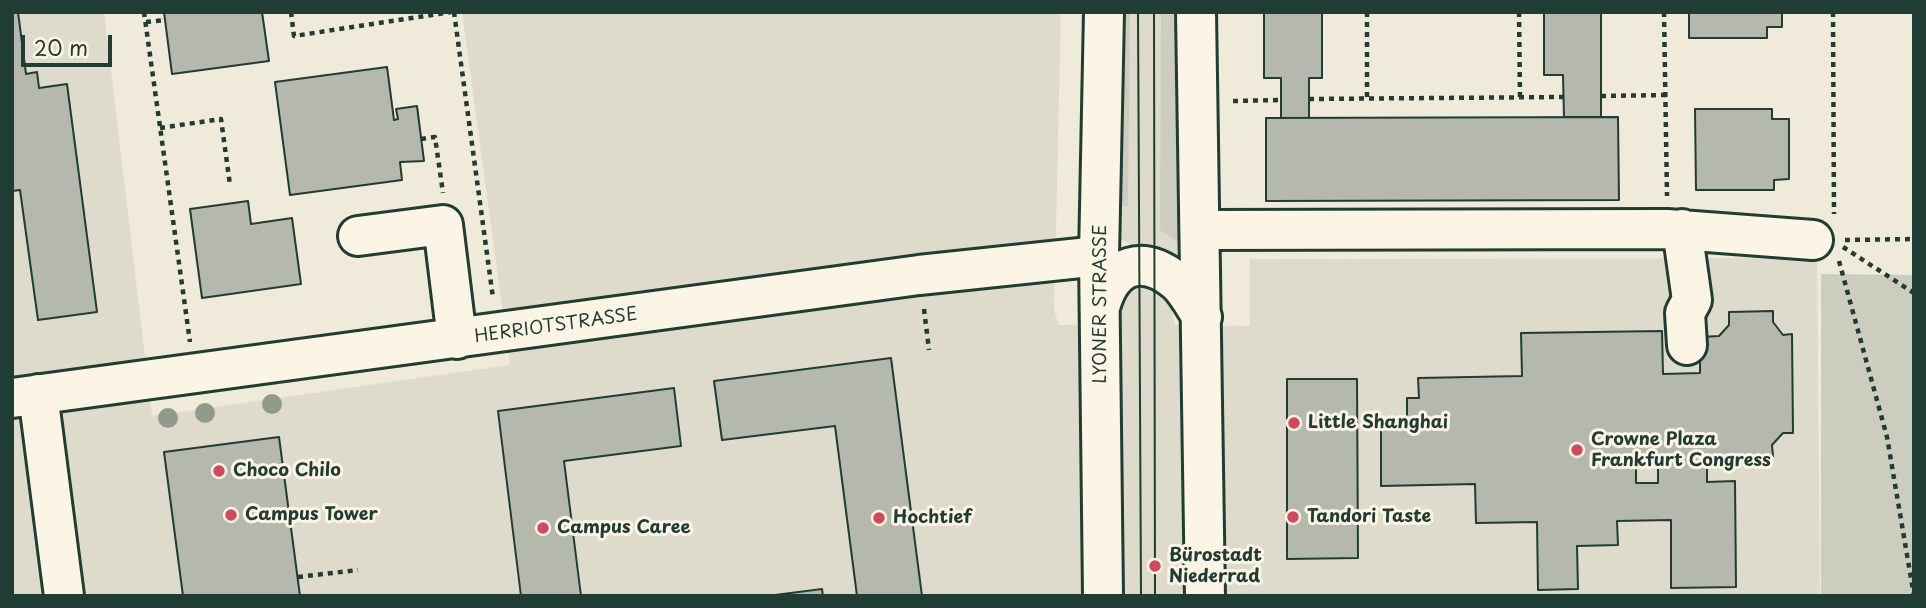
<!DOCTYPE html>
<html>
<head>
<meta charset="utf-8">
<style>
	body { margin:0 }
	#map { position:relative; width:1926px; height:608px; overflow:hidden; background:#efeada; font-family:"Playpen Sans",sans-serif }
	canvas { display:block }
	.frame { position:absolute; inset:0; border:14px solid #1f3d34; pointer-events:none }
	.scale { position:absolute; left:21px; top:35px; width:91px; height:32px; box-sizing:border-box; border:4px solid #1f3d34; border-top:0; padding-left:9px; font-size:21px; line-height:24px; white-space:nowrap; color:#1f3d34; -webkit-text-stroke:5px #fcf5e5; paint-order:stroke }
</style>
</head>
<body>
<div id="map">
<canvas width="1926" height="608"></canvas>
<div class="frame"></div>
<div class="scale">20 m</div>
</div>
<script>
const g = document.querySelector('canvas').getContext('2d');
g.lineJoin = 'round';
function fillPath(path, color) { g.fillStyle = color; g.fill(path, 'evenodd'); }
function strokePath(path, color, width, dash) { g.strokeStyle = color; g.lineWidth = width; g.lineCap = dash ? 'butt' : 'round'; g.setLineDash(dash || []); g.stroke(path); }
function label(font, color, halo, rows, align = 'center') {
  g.font = font + ' "Playpen Sans",sans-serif'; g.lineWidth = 6; g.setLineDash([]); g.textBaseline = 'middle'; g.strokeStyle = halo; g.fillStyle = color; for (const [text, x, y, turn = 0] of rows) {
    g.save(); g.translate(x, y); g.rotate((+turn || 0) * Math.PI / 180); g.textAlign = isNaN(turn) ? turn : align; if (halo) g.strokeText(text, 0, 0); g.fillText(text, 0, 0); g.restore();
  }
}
fillPath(new Path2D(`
	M12,12H104L152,416L510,365L462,12H1061L1054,310L1059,325H1114L1115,300L1131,279L1161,291L1171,308L1175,325L1250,326V259L1817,258L1820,596H12Z
	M1116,12H1180L1187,280L1161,260L1114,236Z`), '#dedbcc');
fillPath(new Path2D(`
	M1116,12H1130L1128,206L1114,205Z
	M1161,12H1180L1187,249L1160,230Z
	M1821,274L1914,275V596H1821Z`), '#cccdbf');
const building = new Path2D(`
	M12,12H18L26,74L37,72L39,88L67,84L97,312L38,320L20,190L12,191Z
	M164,12H262L269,61L172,74Z
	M1264,12H1322V78H1309V118H1281V78H1264Z
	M1544,12H1601V117H1564L1563,75H1544Z
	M1689,12H1782V27H1767V38H1689Z
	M387,67L394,120L398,119L396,109L417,106L424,161L400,162L402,180L290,195L275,82Z
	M1695,109H1772V119H1789V179L1774,180V190H1696Z
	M1618,117L1619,200L1266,201V118Z
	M248,201L251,224L292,218L301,284L202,298L190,209Z
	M1773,311V322L1783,335L1792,334L1793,433H1783L1772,445L1773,456L1707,457V482L1735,481L1736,587L1671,588V520L1617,521L1618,545L1577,546L1578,589L1538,590L1537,522L1476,523L1475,484L1381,486V429L1407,428V398H1419L1418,378L1522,376L1521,333L1662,331L1663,374L1700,373V337L1719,336L1729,325V312ZM1636,459H1658V483H1636Z
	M891,358L922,596H857L835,426L722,440L714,381Z
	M1287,379H1357L1358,558L1287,559Z
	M674,388L681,446L564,461L581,596H521L498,411Z
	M279,437L300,596H183L164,452Z
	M822,589L823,596H767Z`);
fillPath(building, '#b5b9ad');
strokePath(building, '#1f3d34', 2);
const minor = new Path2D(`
	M1682,229L1692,300L1685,313L1687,345
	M1201,230L1667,229L1813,240
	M358,236L443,225L457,339
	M38,394L64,596
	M12,398L919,275L1099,256`);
const major = new Path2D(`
	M1196,12L1205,596
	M1101,304C1113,264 1142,254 1176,281C1186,289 1194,305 1202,317
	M1103,596L1099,256L1104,12`);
strokePath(minor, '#1f3d34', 44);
strokePath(major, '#1f3d34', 44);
strokePath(new Path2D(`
	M144,12L190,342
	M291,12L294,36L451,12
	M454,12L493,298
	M1367,12V99
	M1519,12L1520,97
	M1664,12L1667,196
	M1833,12L1834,214
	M146,22L165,20
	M1601,96L1666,95
	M1309,99L1564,97
	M1233,101L1281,100
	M160,128L221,119L230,185
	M421,139L435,137L443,193
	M1845,240L1914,239
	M1843,247L1914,293
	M1839,261L1887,437L1914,596
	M924,309L929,350
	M298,577L358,570`), '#1f3d34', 4.5, [5, 5]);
strokePath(minor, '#fcf5e5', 38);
strokePath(major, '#fcf5e5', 38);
strokePath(new Path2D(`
	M1138,12L1141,596
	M1154,12L1155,596`), '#1f3d34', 2);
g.fillStyle = '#909b8e';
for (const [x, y] of [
	[272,404],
	[205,413],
	[168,418]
]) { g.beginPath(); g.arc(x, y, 10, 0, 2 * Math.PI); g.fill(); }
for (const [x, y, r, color] of [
	[1294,423,7,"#d1495b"],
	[1577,450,7,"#d1495b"],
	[219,471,7,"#d1495b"],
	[231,515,7,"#d1495b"],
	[1293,517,7,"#d1495b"],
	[879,518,7,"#d1495b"],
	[543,528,7,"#d1495b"],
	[1155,566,7,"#d1495b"]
]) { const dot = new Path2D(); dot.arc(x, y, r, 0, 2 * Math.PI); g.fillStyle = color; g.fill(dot); strokePath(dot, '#fcf5e5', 2.5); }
label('18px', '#1f3d34', '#fcf5e5', [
	["LYONER STRASSE",1101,304,-90],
	["HERRIOTSTRASSE",556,326,-8]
]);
label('bold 18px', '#1f3d34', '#fcf5e5', [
	["Little Shanghai",1308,423],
	["Crowne Plaza",1591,440],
	["Frankfurt Congress",1591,461],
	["Choco Chilo",233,471],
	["Campus Tower",245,515],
	["Tandori Taste",1307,517],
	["Hochtief",893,518],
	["Campus Caree",557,528],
	["Bürostadt",1169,556],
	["Niederrad",1169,577]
], 'left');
</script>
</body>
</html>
